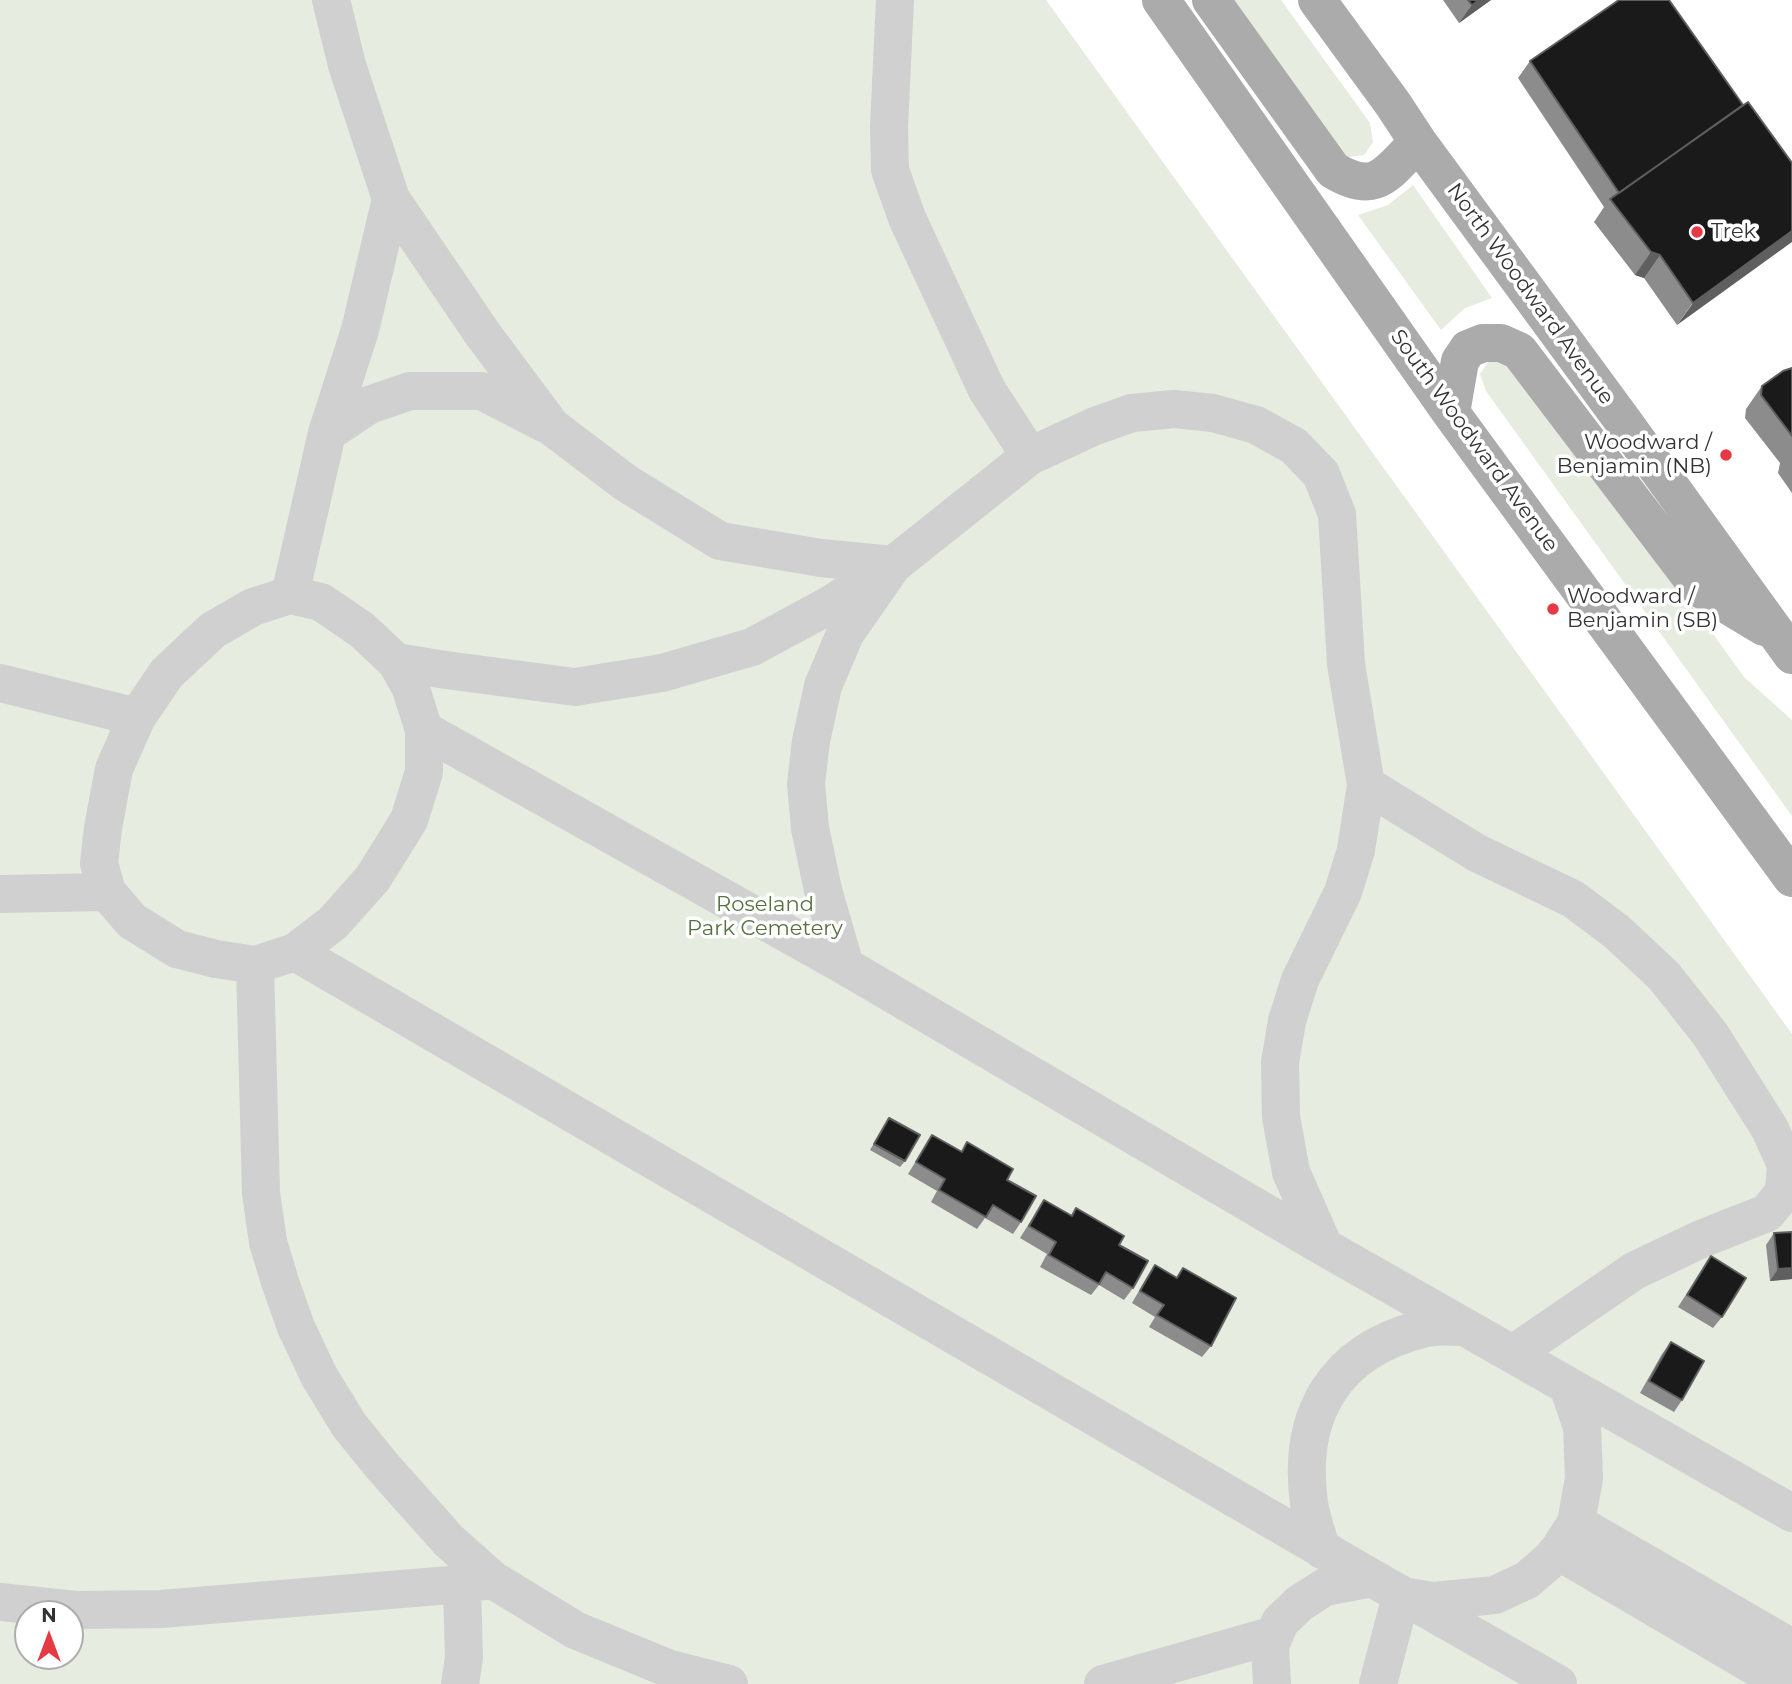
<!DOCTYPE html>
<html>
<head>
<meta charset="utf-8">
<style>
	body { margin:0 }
	#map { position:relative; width:1792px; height:1684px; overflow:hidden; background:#fff; font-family:Montserrat,sans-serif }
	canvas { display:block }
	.north { position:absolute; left:14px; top:1600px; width:70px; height:70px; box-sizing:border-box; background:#fff; border:2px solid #adadad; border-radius:50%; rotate:0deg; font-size:19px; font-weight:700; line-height:28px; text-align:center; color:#333 }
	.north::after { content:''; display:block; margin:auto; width:24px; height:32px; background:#e63946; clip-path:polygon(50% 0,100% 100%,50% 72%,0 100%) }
</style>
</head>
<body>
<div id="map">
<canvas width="1792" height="1684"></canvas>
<div class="north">N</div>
</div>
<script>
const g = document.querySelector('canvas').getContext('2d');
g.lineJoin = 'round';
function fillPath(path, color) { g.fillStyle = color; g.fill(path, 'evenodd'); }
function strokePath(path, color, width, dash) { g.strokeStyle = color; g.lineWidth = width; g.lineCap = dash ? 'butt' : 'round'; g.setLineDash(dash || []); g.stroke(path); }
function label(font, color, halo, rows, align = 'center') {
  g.font = font + ' Montserrat,sans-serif'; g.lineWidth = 7; g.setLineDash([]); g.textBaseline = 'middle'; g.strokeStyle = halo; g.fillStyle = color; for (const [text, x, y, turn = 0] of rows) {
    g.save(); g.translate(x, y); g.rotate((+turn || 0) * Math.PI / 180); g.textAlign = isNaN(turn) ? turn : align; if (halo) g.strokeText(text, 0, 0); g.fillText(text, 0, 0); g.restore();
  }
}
fillPath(new Path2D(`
	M0,0H1046L1792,1034V1684H0ZM28,1614H70V1656H28Z
	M1227,0H1281L1370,123L1373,142L1364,155L1348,157L1335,149Z
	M1413,185L1492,298L1465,308L1441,330L1358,215L1388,205Z
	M1490,360L1521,367L1744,677L1792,720V816L1486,391L1480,374Z`), '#e6ecdf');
strokePath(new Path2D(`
	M331,0L347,65L391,199L482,333L552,427L626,483L720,541L821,558L893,565L845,634L823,686L811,741L806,784L810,828L823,890L845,966
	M895,0L889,127L890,170L907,218L987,390L1030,456
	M327,433L369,405L410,391H482L544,423
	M290,595L321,602L362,630L396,662L410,686L424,730V772L409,820L373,878L333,923L295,952L255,965L216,959L177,949L132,921L107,892L99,863L103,828L114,769L137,717L167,673L213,630L253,607Z
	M290,595L327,433L360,330L391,199
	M396,662L446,670L575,687L662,673L752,647L826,607L893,565L1030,456L1095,426L1132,413L1174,409L1213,413L1256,425L1294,446L1321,474L1337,514L1346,664L1366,785L1356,850L1343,892L1300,980L1287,1021L1280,1062L1281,1117L1291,1172L1324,1247
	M0,683L137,717
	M424,730L845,966L1324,1247L1792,1513
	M1366,785L1477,853L1573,899L1617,932L1664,976L1710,1034L1770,1129L1786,1165L1784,1192L1767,1213L1701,1239L1634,1271L1513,1354
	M0,894L107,892
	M295,952L1372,1578L1558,1684
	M255,965L261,1193L268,1242L280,1282L296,1327L319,1376L349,1425L383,1467L449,1541L493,1580L575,1630L670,1669L729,1684
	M1576,1523L1792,1648
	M1322,1550C1317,1534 1311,1518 1309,1503C1297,1415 1334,1351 1422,1329C1435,1325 1451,1327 1465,1327
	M1558,1551L1785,1684
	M0,1602L76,1610L161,1609L462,1584L493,1580
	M460,1684L464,1658L462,1584
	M1103,1684L1274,1635
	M1272,1684L1270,1646L1280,1622L1300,1603L1325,1587L1372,1578
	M1378,1684L1401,1596L1434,1601L1495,1595L1527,1580L1549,1561L1558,1551L1576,1523L1584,1478L1582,1427L1568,1386`), '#d0d0d0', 38);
strokePath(new Path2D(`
	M1161,0L1451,413L1792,878
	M1211,0L1333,170C1377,197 1388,172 1418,142
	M1317,0L1393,104L1418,142L1623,421L1792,655
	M1451,413L1460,361L1468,349L1483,343H1501L1519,351L1699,588L1764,627`), '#ababab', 38);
fillPath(new Path2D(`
	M1443,0H1491L1459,23Z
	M1530,61L1743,105L1792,163L1677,325L1644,278L1635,275L1594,222L1604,207L1518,78Z
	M1792,368V493L1778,473L1780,463L1745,418L1746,409L1762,386Z
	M889,1118L905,1161L900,1167L870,1150Z
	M932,1135L961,1152L967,1142L1007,1180L1021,1222L1013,1234L985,1218L977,1229L931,1202L937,1191L908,1174Z
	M1044,1200L1071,1215L1076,1208L1119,1245L1133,1288L1124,1300L1099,1285L1091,1295L1040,1267L1047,1254L1020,1238Z
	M1774,1233L1792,1279L1770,1281L1766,1245Z
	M1711,1256L1722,1317L1713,1328L1678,1307Z
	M1155,1265L1176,1278L1183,1268L1211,1346L1202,1357L1149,1327L1155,1317L1132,1303L1147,1277Z
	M1671,1342L1682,1400L1674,1412L1640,1393L1662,1354Z`), '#8c8c8c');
fillPath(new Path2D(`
	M1479,0H1491L1459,23L1472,5Z
	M1792,231V242L1677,325L1693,303Z
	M1651,252L1660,255L1644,278L1635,275Z
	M1792,1268V1279L1770,1281L1778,1269Z`), '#5f5f5f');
const building = new Path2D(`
	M1468,0H1479L1472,5Z
	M1619,0H1669L1743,105L1619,193L1530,61Z
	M1748,102L1792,163V231L1693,303L1660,255L1651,252L1610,199Z
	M1792,368V436L1761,395L1762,386L1783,371Z
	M889,1118L920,1135L905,1161L874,1144Z
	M932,1135L962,1152L967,1142L1013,1169L1007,1180L1036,1196L1021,1222L993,1205L986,1217L939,1190L945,1179L916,1162Z
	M1044,1200L1072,1216L1076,1208L1124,1236L1119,1245L1148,1261L1133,1288L1106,1272L1099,1284L1049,1255L1056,1242L1029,1226Z
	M1792,1232V1268L1778,1269L1774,1233Z
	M1711,1256L1746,1278L1722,1317L1687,1295Z
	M1155,1265L1177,1278L1183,1268L1236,1298L1211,1346L1157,1315L1164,1305L1140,1291Z
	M1671,1342L1704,1361L1682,1400L1649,1381Z`);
fillPath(building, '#1a1a1a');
strokePath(building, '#5f5f5f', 2);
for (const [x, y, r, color] of [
	[1697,232,7,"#e63946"],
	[1726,455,7,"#e63946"],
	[1553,609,7,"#e63946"]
]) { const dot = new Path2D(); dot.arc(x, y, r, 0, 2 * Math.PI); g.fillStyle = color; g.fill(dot); strokePath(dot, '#fff', 2.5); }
label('21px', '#333', '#fff', [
	["Trek",1711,232],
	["Woodward /",1712,443,"right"],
	["Benjamin (NB)",1712,467,"right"],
	["Woodward /",1567,597],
	["Benjamin (SB)",1567,621]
], 'left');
label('21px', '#333', '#fff', [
	["North Woodward Avenue",1530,294,54],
	["South Woodward Avenue",1474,441,54]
]);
label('21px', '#56703f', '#fff', [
	["Roseland",765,905],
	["Park Cemetery",765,929]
]);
</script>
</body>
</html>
